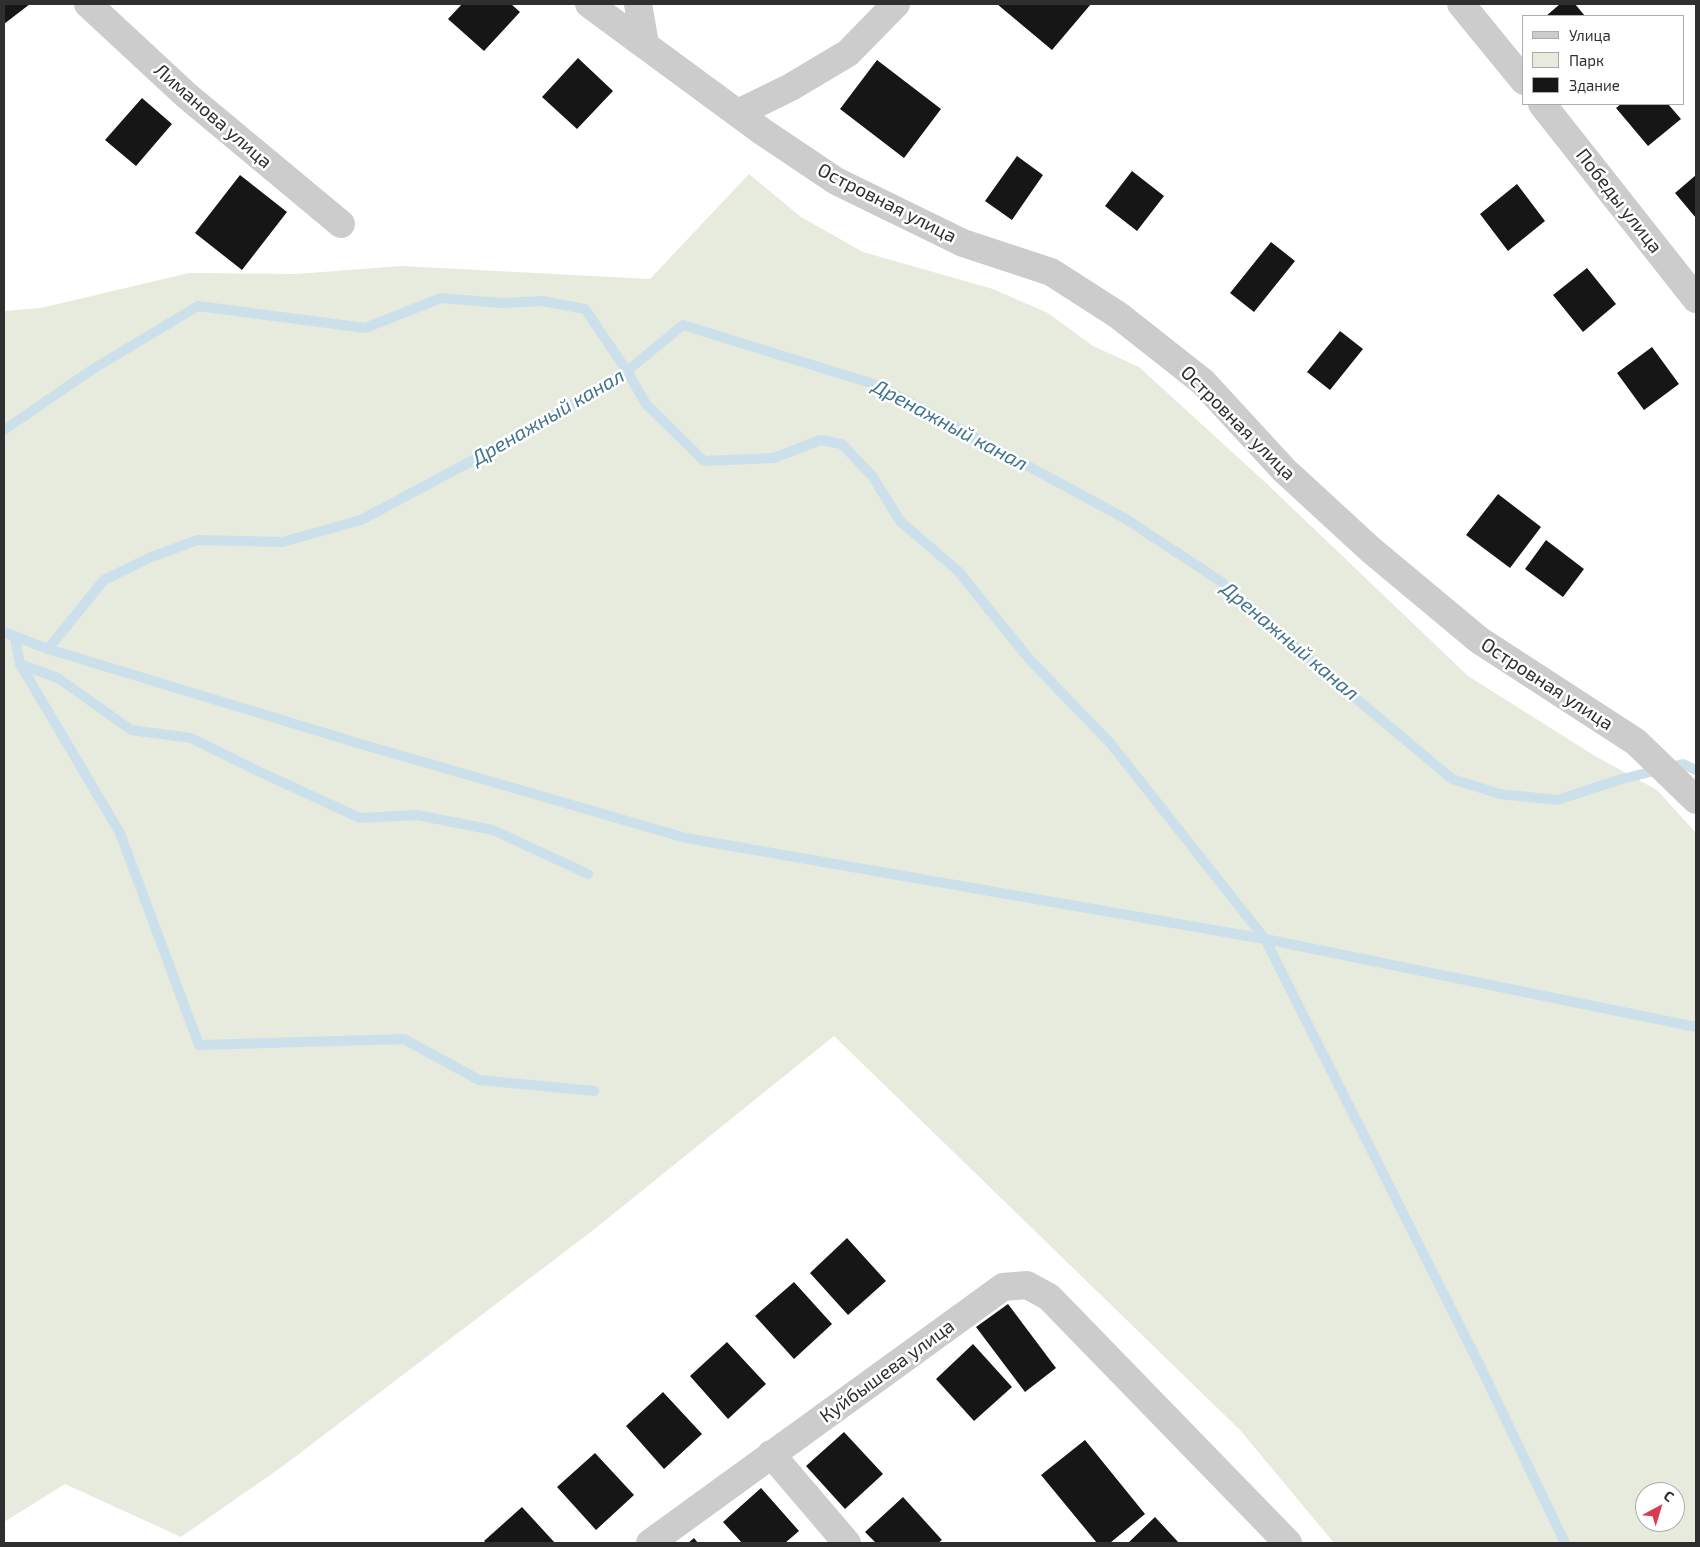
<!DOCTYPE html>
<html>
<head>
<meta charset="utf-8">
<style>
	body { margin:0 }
	#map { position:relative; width:1700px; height:1547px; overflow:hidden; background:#fff; font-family:"Exo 2",sans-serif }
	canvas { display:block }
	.frame { position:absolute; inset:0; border:5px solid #2f2f2f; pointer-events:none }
	.legend { position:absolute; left:1522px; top:15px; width:162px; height:90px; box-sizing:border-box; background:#fff; border:1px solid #acacac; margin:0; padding:6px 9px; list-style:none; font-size:15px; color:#2f2f2f }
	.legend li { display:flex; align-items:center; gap:10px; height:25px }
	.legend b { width:25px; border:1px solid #acacac }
	.north { position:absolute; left:1635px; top:1482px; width:50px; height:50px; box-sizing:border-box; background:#fff; border:1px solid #acacac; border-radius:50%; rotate:39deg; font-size:14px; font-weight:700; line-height:20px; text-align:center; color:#2f2f2f }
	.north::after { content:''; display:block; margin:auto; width:18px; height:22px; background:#db3b52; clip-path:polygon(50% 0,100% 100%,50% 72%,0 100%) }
</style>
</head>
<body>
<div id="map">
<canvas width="1700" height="1547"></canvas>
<div class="frame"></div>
<ul class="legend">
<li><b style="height:6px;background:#ccc"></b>Улица</li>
<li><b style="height:14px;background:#e6ebdd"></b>Парк</li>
<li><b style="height:14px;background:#161616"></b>Здание</li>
</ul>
<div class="north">С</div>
</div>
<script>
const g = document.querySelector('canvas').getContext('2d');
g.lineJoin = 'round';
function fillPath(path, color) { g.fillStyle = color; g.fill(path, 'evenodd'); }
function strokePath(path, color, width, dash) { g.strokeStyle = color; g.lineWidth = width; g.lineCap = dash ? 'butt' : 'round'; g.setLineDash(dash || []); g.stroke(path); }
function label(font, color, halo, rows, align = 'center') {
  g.font = font + ' "Exo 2",sans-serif'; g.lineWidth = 5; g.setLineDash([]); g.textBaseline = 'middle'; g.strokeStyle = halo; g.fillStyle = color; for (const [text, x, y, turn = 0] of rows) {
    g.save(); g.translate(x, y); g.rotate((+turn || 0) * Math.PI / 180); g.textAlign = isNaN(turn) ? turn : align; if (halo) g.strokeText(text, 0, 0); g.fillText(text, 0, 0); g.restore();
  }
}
fillPath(new Path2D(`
	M749,174L801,217L863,252L993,289L1048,313L1093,346L1139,367L1266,483L1468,676L1595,756L1657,790L1696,833V1543H1334L1240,1430L834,1036L592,1231L283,1466L181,1537L65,1484L4,1522V311L41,308L189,273L296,274L401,266L650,279ZM1645,1492H1675V1522H1645Z`), '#e6ebdd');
strokePath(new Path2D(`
	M4,430L93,369L198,306L365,328L441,298L502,303L542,301L585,309L627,371L646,404L704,461L774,458L820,440L842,444L873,477L900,521L958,571L1030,660L1111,744L1265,939L1482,1370L1565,1543
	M4,632L48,649L361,744L686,838L1265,939L1696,1027
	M15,638L20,664L120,833L199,1045L404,1039L479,1080L594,1091
	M48,649L104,580L151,557L198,540L282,542L361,520L522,434L605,385L627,371L683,325L880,386L1126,519L1220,581L1347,691L1452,779L1500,794L1557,800L1622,779L1683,764L1696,770
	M20,664L58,678L131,730L191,738L260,772L360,818L417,815L493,830L588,874`), '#cbe0ea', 10);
fillPath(new Path2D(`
	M4,4H30L4,24Z
	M462,4H511L520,12L484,51L448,19Z
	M997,4H1091L1052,50Z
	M1560,4H1575L1585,16H1546Z
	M578,58L613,91L577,129L542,97Z
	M877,60L941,109L904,158L840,109Z
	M142,98L172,124L136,166L105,140Z
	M1621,104H1668L1681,119L1648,146L1616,108Z
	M1017,156L1043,175L1012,220L985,201Z
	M1132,171L1164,196L1137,231L1105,206Z
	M240,175L287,212L242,270L195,233Z
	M1696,175V218L1675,193Z
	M1517,184L1545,221L1508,251L1480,214Z
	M1271,242L1295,261L1254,312L1230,293Z
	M1587,268L1616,304L1583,332L1553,295Z
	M1340,331L1363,349L1330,390L1307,372Z
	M1652,347L1679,384L1644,410L1617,373Z
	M1498,494L1541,527L1510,568L1466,535Z
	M1546,540L1584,569L1563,597L1525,569Z
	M847,1238L886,1281L848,1315L810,1273Z
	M794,1282L832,1324L794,1359L755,1316Z
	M1008,1304L1056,1368L1025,1392L976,1327Z
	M727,1342L766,1384L728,1419L690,1376Z
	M973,1344L1012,1387L974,1421L936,1379Z
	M663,1392L702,1434L664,1469L626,1426Z
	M844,1432L883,1474L845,1509L806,1466Z
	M1085,1440L1145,1514L1110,1543H1097L1041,1475Z
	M595,1453L634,1495L596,1530L557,1487Z
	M761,1488L799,1531L785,1543H742L723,1522Z
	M903,1497L942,1540L938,1543H876L865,1532Z
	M522,1507L555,1543H486L484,1541Z
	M1155,1517L1179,1543H1128Z
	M694,1538L698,1543H688Z`), '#161616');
strokePath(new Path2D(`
	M88,4L186,95L341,224
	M589,4L763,132L836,181L963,243L1051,272L1118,315L1203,382L1284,470L1371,550L1479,640L1636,742L1696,800
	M638,4L645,44
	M738,113L791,87L848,53L896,4
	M771,1454L847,1543
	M650,1543L1003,1287L1027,1285L1049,1297L1288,1543`), '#ccc', 28);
strokePath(new Path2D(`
	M1461,4L1524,81
	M1542,104L1696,299`), '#ccc', 28);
label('19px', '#2f2f2f', '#fff', [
	["Лиманова улица",213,116,41],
	["Победы улица",1619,201,52],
	["Островная улица",887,203,27],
	["Островная улица",1238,423,45],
	["Островная улица",1547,684,33],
	["Куйбышева улица",887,1371,-36]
]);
label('italic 20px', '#41748c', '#fff', [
	["Дренажный канал",548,417,-30],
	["Дренажный канал",950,425,28],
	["Дренажный канал",1290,641,40]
]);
</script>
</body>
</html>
